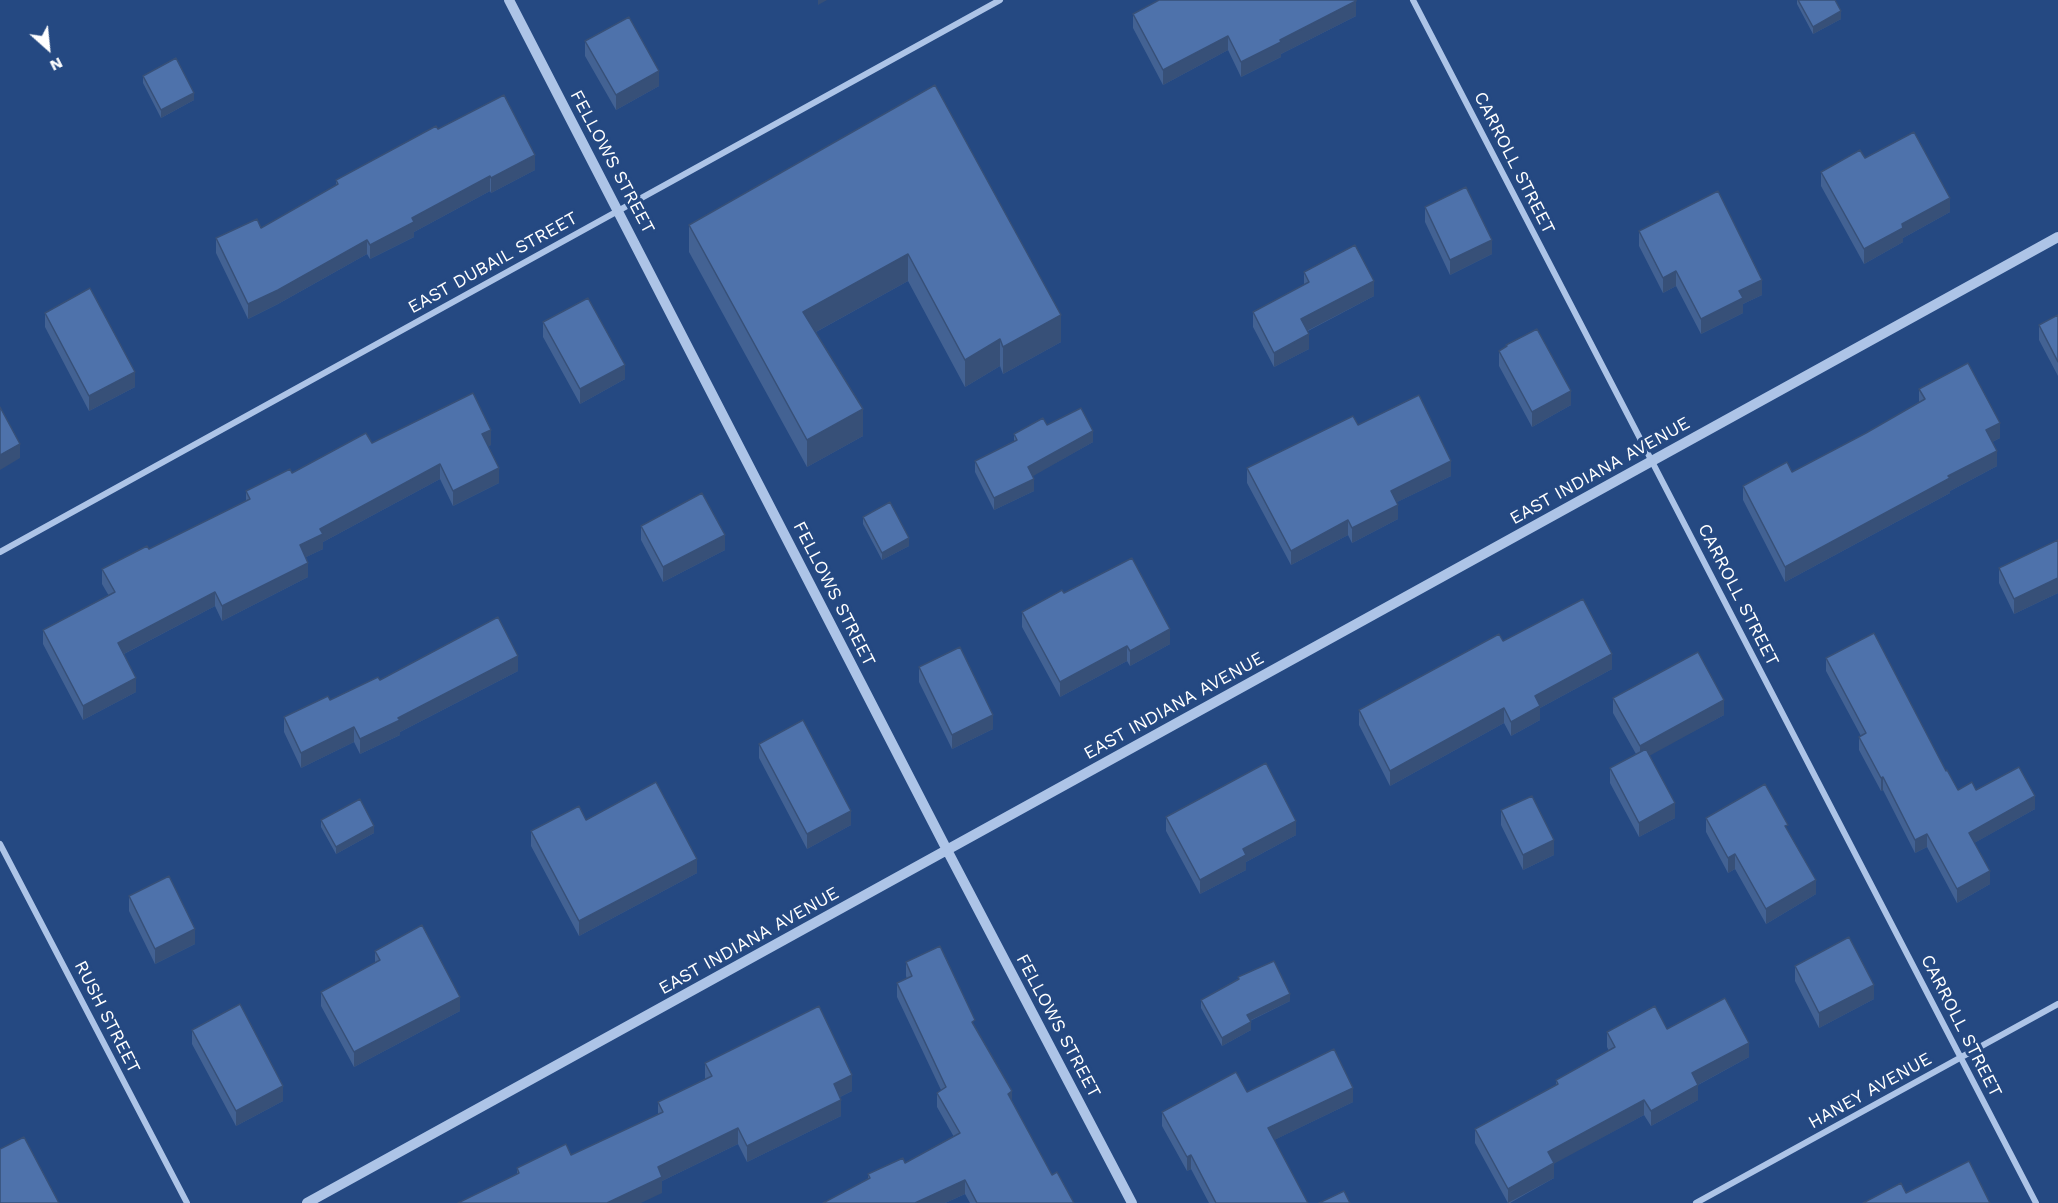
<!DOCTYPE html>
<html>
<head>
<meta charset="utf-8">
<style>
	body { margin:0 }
	#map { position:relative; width:2058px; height:1203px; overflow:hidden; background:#254982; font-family:"Work Sans",sans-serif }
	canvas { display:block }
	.north { position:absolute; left:18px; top:18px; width:60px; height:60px; -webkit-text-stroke:4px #254982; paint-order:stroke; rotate:153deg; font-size:16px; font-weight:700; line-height:24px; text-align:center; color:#fff }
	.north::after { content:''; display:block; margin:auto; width:21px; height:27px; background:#fff; clip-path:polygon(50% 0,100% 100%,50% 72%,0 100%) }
</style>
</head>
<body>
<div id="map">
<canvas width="2058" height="1203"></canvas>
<div class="north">N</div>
</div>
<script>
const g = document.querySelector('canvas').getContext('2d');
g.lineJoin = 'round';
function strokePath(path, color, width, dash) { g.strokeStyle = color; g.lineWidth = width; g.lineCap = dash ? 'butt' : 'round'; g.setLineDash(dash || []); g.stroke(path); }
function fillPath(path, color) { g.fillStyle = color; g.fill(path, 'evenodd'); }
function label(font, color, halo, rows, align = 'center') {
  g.font = font + ' "Work Sans",sans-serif'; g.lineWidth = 6; g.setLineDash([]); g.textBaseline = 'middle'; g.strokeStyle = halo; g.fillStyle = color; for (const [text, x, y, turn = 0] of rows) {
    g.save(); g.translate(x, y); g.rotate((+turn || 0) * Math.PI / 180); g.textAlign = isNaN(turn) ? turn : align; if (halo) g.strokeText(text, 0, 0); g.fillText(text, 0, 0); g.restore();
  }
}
strokePath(new Path2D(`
	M1413,0L2036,1203
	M0,552L1000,0
	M0,844L187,1203
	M1696,1203L2058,1004`), '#adc4e7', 6);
strokePath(new Path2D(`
	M509,0L947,850L1132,1203
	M307,1203L2058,237`), '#adc4e7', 10);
fillPath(new Path2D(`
	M1797,0H1835L1841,19L1813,34L1797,4Z
	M1133,14L1356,16L1281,54V57L1241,77L1228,50L1163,85L1133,28Z
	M585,41L659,86L616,110L585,56Z
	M143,76L194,100L161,118L143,83Z
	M935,85L1061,342L1003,374L1000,366L965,387L908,281L816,332L863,436L807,467L689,252V225Z
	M438,129L535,170L491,193L490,191L414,232V237L370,259L367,254L278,304L248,319L216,253V238L261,228L336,185V180Z
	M1865,158L1950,212L1903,238V242L1864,264L1821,186V172Z
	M1425,207L1492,254L1450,275L1425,222Z
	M1639,231L1762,295L1743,304V313L1701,334L1676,286L1663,293L1639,246Z
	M1304,272L1374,296L1308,331L1309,349L1274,367L1253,327V312L1304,285Z
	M45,313L135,387L89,411L45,327Z
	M2058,315V376L2039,340V325Z
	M543,322L625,379L580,404L543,337Z
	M1506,345L1571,405L1532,427L1499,366V351L1506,347Z
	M1919,389L2000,438L1992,442L1997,466L1950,491V493L1785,582L1743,500V486L1792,472L1866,433L1919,402Z
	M1047,425L1093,442L1032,476L1034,491L994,510L975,472V461L1014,441V434Z
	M1358,425L1451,476L1397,502L1398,519L1352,543L1348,535L1291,565L1247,483V468Z
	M372,443L491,445L488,446L499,483L453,506L440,479L323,542V549L306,557L308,577L222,621L215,606L124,654L136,692L83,720L43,644V630L109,596L102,584V569L149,549L246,501V491Z
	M863,517L909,546L882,560L863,524Z
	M641,526L725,550L663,582L641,540Z
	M2058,540V593L2014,614L1999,583V568Z
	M1022,612L1170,644L1130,666L1127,661L1060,697L1022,627Z
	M1503,641L1612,669L1540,708V720L1511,736L1504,723L1390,786L1359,725V710Z
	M1826,658L1946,771L1958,790H1976L2035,809L1974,843L1990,884L1957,903L1927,847L1915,853L1883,790L1881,791L1859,750V737L1861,736L1826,671Z
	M919,667L993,729L952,749L919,682Z
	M518,671L400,732V735L360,754L354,742L301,768L284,732V717L330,700L380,680Z
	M1613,698L1724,715L1649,755L1675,818L1639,837L1610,783V768L1636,754L1613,713Z
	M759,744L851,825L807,849L759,758Z
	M1501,810L1554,855L1523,870L1501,825Z
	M1166,817L1296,835L1246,862V870L1200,894L1166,831Z
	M1706,818L1788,831L1816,894L1766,924L1735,869L1728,873L1706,832Z
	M321,820L374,833L336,854L321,827Z
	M586,820L697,873L579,936L531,846V831Z
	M129,896L195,944L155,964L129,911Z
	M375,951L460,1011L354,1067L321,1006V992L375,963Z
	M906,962L975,1027L1012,1101L1052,1175L1074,1203H970L965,1194L945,1203H823L868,1179V1174L905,1163L954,1137L937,1107V1093L941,1090L897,997V983L907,979L906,976Z
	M1795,966L1874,999L1819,1028L1795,981Z
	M1238,977L1290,1001L1250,1021L1251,1030L1222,1046L1201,1008V1000L1238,979Z
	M1667,1029L1749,1057L1698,1085V1100L1651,1126L1644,1115L1554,1163V1178L1510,1203H1508L1475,1143V1129L1556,1085V1080L1609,1051L1607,1047V1032Z
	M192,1030L283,1101L236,1126L192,1044Z
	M705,1063L852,1091L840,1097L841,1116L747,1162L738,1144L662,1181V1193L517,1174V1168L571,1155L658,1114V1102L705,1079Z
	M1247,1092L1353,1102L1274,1140L1308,1203H1209L1191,1169L1187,1171L1162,1126V1112Z`), '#436293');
fillPath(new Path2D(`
	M818,0H827L818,5Z
	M1356,1V16L1281,54V57L1241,77V62L1280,40Z
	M1841,11V19L1813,34V27Z
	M1228,36V50L1163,85V70Z
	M659,71V86L616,110V95Z
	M194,93V100L161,118V110Z
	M535,155V170L491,193V178Z
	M490,176V191L414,232V237L370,259V245L412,218Z
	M1950,198V212L1903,238V242L1864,264V249L1902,224Z
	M367,240V254L278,304L248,319V304Z
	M1492,240V254L1450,275V260Z
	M908,254V281L803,339V312Z
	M1676,271V286L1663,293V278Z
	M1762,280V295L1743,304V313L1701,334V319L1739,291Z
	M1374,281V296L1301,334V319Z
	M1061,315V342L1003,374V347Z
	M1309,334V349L1274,367V353Z
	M1000,339V366L965,387V360Z
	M625,365V379L580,404V389Z
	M135,372V387L89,411V396Z
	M1571,391V405L1532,427V412Z
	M863,409V436L807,467V440Z
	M2000,423V438L1986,445V430Z
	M491,430V445L482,449V434Z
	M1093,431V442L1028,479V467Z
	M20,444V458L0,470V455Z
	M1997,451V466L1950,491V493L1785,582V567L1948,476Z
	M1451,461V476L1391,505V491Z
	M440,464V479L323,542V549L300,560V545L320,529Z
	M499,468V483L453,506V491Z
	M1034,479V491L994,510V498Z
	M1398,505V519L1352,543V528Z
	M1348,520V535L1291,565V551Z
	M725,535V550L663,582V567Z
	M909,538V546L882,560V553Z
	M308,563V577L222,621V606Z
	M2058,578V593L2014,614V599Z
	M215,592V606L118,657V643Z
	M1170,629V644L1130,666V651Z
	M1127,646V661L1060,697V682Z
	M1612,654V669L1540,708V720L1511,736V722L1535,696Z
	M518,656V671L400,732V735L360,754V739L398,718Z
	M136,678V692L83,720V706Z
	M1724,700V715L1640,761V746Z
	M1504,708V723L1390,786V771Z
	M993,715V729L952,749V735Z
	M354,727V742L301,768V753Z
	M1883,777V790L1881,791V778Z
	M2035,796V809L1969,846V833Z
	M1675,803V818L1639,837V823Z
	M851,811V825L807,849V834Z
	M1296,821V835L1246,862V870L1200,894V880L1243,849Z
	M374,826V833L336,854V847Z
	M1927,834V847L1915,853V840Z
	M1554,840V855L1523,870V855Z
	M1735,854V869L1728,873V858Z
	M697,859V873L579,936V921Z
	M1990,871V884L1957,903V889Z
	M1816,880V894L1766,924V909Z
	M195,929V944L155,964V949Z
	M1874,985V999L1819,1028V1013Z
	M1290,994V1001L1247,1022V1015Z
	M460,997V1011L354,1067V1052Z
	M1251,1022V1030L1222,1046V1038Z
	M1749,1043V1057L1692,1088V1073Z
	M852,1075V1091L834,1100V1084Z
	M1698,1085V1100L1651,1126V1111Z
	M283,1086V1101L236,1126V1111Z
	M1353,1088V1102L1268,1143V1128Z
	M1012,1091V1106L1008,1094Z
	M841,1100V1116L747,1162V1146Z
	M1644,1100V1115L1548,1167V1152Z
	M738,1128V1144L662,1181V1193L641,1203H607L658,1167Z
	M1191,1155V1169L1187,1171V1157Z
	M1554,1163V1178L1508,1203V1189Z
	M965,1180V1194L945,1203H915Z`), '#375078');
const building = new Path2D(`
	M1159,0H1356V1L1280,40L1281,42L1241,62L1228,36L1163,70L1133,14Z
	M1798,0H1835L1841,11L1813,27Z
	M629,17L659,71L616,95L585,41Z
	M176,58L194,93L161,110L143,76Z
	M935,85L1061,315L1003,347L1000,339L965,360L908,254L803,312L863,409L807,440L689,225Z
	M504,95L535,155L491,178L490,176L412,218L414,222L370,245L367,240L278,290L248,304L216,238L257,219L261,228L338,184L336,180L436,126L438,129Z
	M1914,132L1950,198L1902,224L1903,228L1864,249L1821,172L1860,150L1865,158Z
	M1466,187L1492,240L1450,260L1425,207Z
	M1718,191L1762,280L1739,291L1743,298L1701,319L1676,271L1663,278L1639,231Z
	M1355,245L1374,281L1301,319L1309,334L1274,353L1253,312L1309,282L1304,272Z
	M90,288L135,372L89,396L45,313Z
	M588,298L625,365L580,389L543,322Z
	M2058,315V362L2039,325Z
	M1537,329L1571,391L1532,412L1499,351L1507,346L1506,345Z
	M1968,363L2000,423L1986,430L1997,451L1948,476L1950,478L1785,567L1743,486L1787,462L1792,472L1866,433L1925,399L1919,389Z
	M473,393L491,430L482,434L499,468L453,491L440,464L320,529L323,534L300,545L308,563L222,606L215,592L118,643L136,678L83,706L43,630L115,592L102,569L147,546L149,549L250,499L246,491L290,469L292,473L366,433L372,443Z
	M1419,395L1451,461L1391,491L1398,505L1352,528L1348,520L1291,551L1247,468L1353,416L1358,425Z
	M0,407L20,444L0,455Z
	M1081,408L1093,431L1028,467L1034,479L994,498L975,461L1017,440L1014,434L1043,418L1047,425Z
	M702,493L725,535L663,567L641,526Z
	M890,502L909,538L882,553L863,517Z
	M2058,540V578L2014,599L1999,568Z
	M1132,558L1170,629L1130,651L1127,646L1060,682L1022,612L1062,590L1064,593Z
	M1583,599L1612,654L1535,696L1540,706L1511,722L1504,708L1390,771L1359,710L1499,634L1503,641Z
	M498,617L518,656L398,718L400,720L360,739L354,727L301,753L284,717L328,696L330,700L378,677L380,680Z
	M1874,633L1946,771L1947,770L1958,790L1972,782L1976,790L2019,767L2035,796L1969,833L1990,871L1957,889L1927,834L1915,840L1883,777L1881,778L1859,737L1866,733L1826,658Z
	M960,647L993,715L952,735L919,667Z
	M1698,652L1724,700L1640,746L1613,698Z
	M803,720L851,811L807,834L759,744Z
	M1646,749L1675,803L1639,823L1610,768Z
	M1266,763L1296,821L1243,849L1246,855L1200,880L1166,817Z
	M656,782L697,859L579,921L531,831L579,806L586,820Z
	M1765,784L1788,825L1785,826L1816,880L1766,909L1735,854L1728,858L1706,818Z
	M1532,796L1554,840L1523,855L1501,810Z
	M360,799L374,826L336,847L321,820Z
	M169,876L195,929L155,949L129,896Z
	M422,925L460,997L354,1052L321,992L380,960L375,951Z
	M1849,937L1874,985L1819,1013L1795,966Z
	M940,946L975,1020L972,1022L1012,1091L1008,1094L1052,1175L1057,1172L1074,1203H977L965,1180L915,1203H823L870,1178L868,1174L903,1158L905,1163L960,1133L937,1093L946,1087L897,983L912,976L906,962Z
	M1274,961L1290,994L1247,1015L1251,1022L1222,1038L1201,1000L1239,979L1238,977Z
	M1725,998L1749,1043L1692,1073L1698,1085L1651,1111L1644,1100L1548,1152L1554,1163L1508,1189L1475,1129L1558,1084L1556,1080L1615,1047L1607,1032L1655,1006L1667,1029Z
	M240,1004L283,1086L236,1111L192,1030Z
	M819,1006L852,1075L834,1084L841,1100L747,1146L738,1128L658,1167L662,1177L607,1203H458L519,1173L517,1168L566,1144L571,1155L663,1112L658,1102L712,1076L705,1063Z
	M1334,1049L1353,1088L1268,1128L1308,1203H1216L1191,1155L1187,1157L1162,1112L1236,1072L1247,1092Z
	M24,1137L59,1203H0V1149Z
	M1969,1161L1990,1203H1863L1901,1183L1906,1193Z
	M1344,1191L1350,1203H1319Z`);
fillPath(building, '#4e72ab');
strokePath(building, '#375078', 1.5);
label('18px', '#fff', '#254982', [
	["FELLOWS STREET",612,162,62],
	["CARROLL STREET",1514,163,63],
	["EAST DUBAIL STREET",493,263,-29],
	["EAST INDIANA AVENUE",1600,471,-29],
	["FELLOWS STREET",834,594,63],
	["CARROLL STREET",1738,595,63],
	["EAST INDIANA AVENUE",1174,706,-29],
	["EAST INDIANA AVENUE",749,941,-29],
	["RUSH STREET",107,1017,63],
	["FELLOWS STREET",1058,1026,62],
	["CARROLL STREET",1961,1026,63],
	["HANEY AVENUE",1870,1091,-29]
]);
</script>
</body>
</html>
